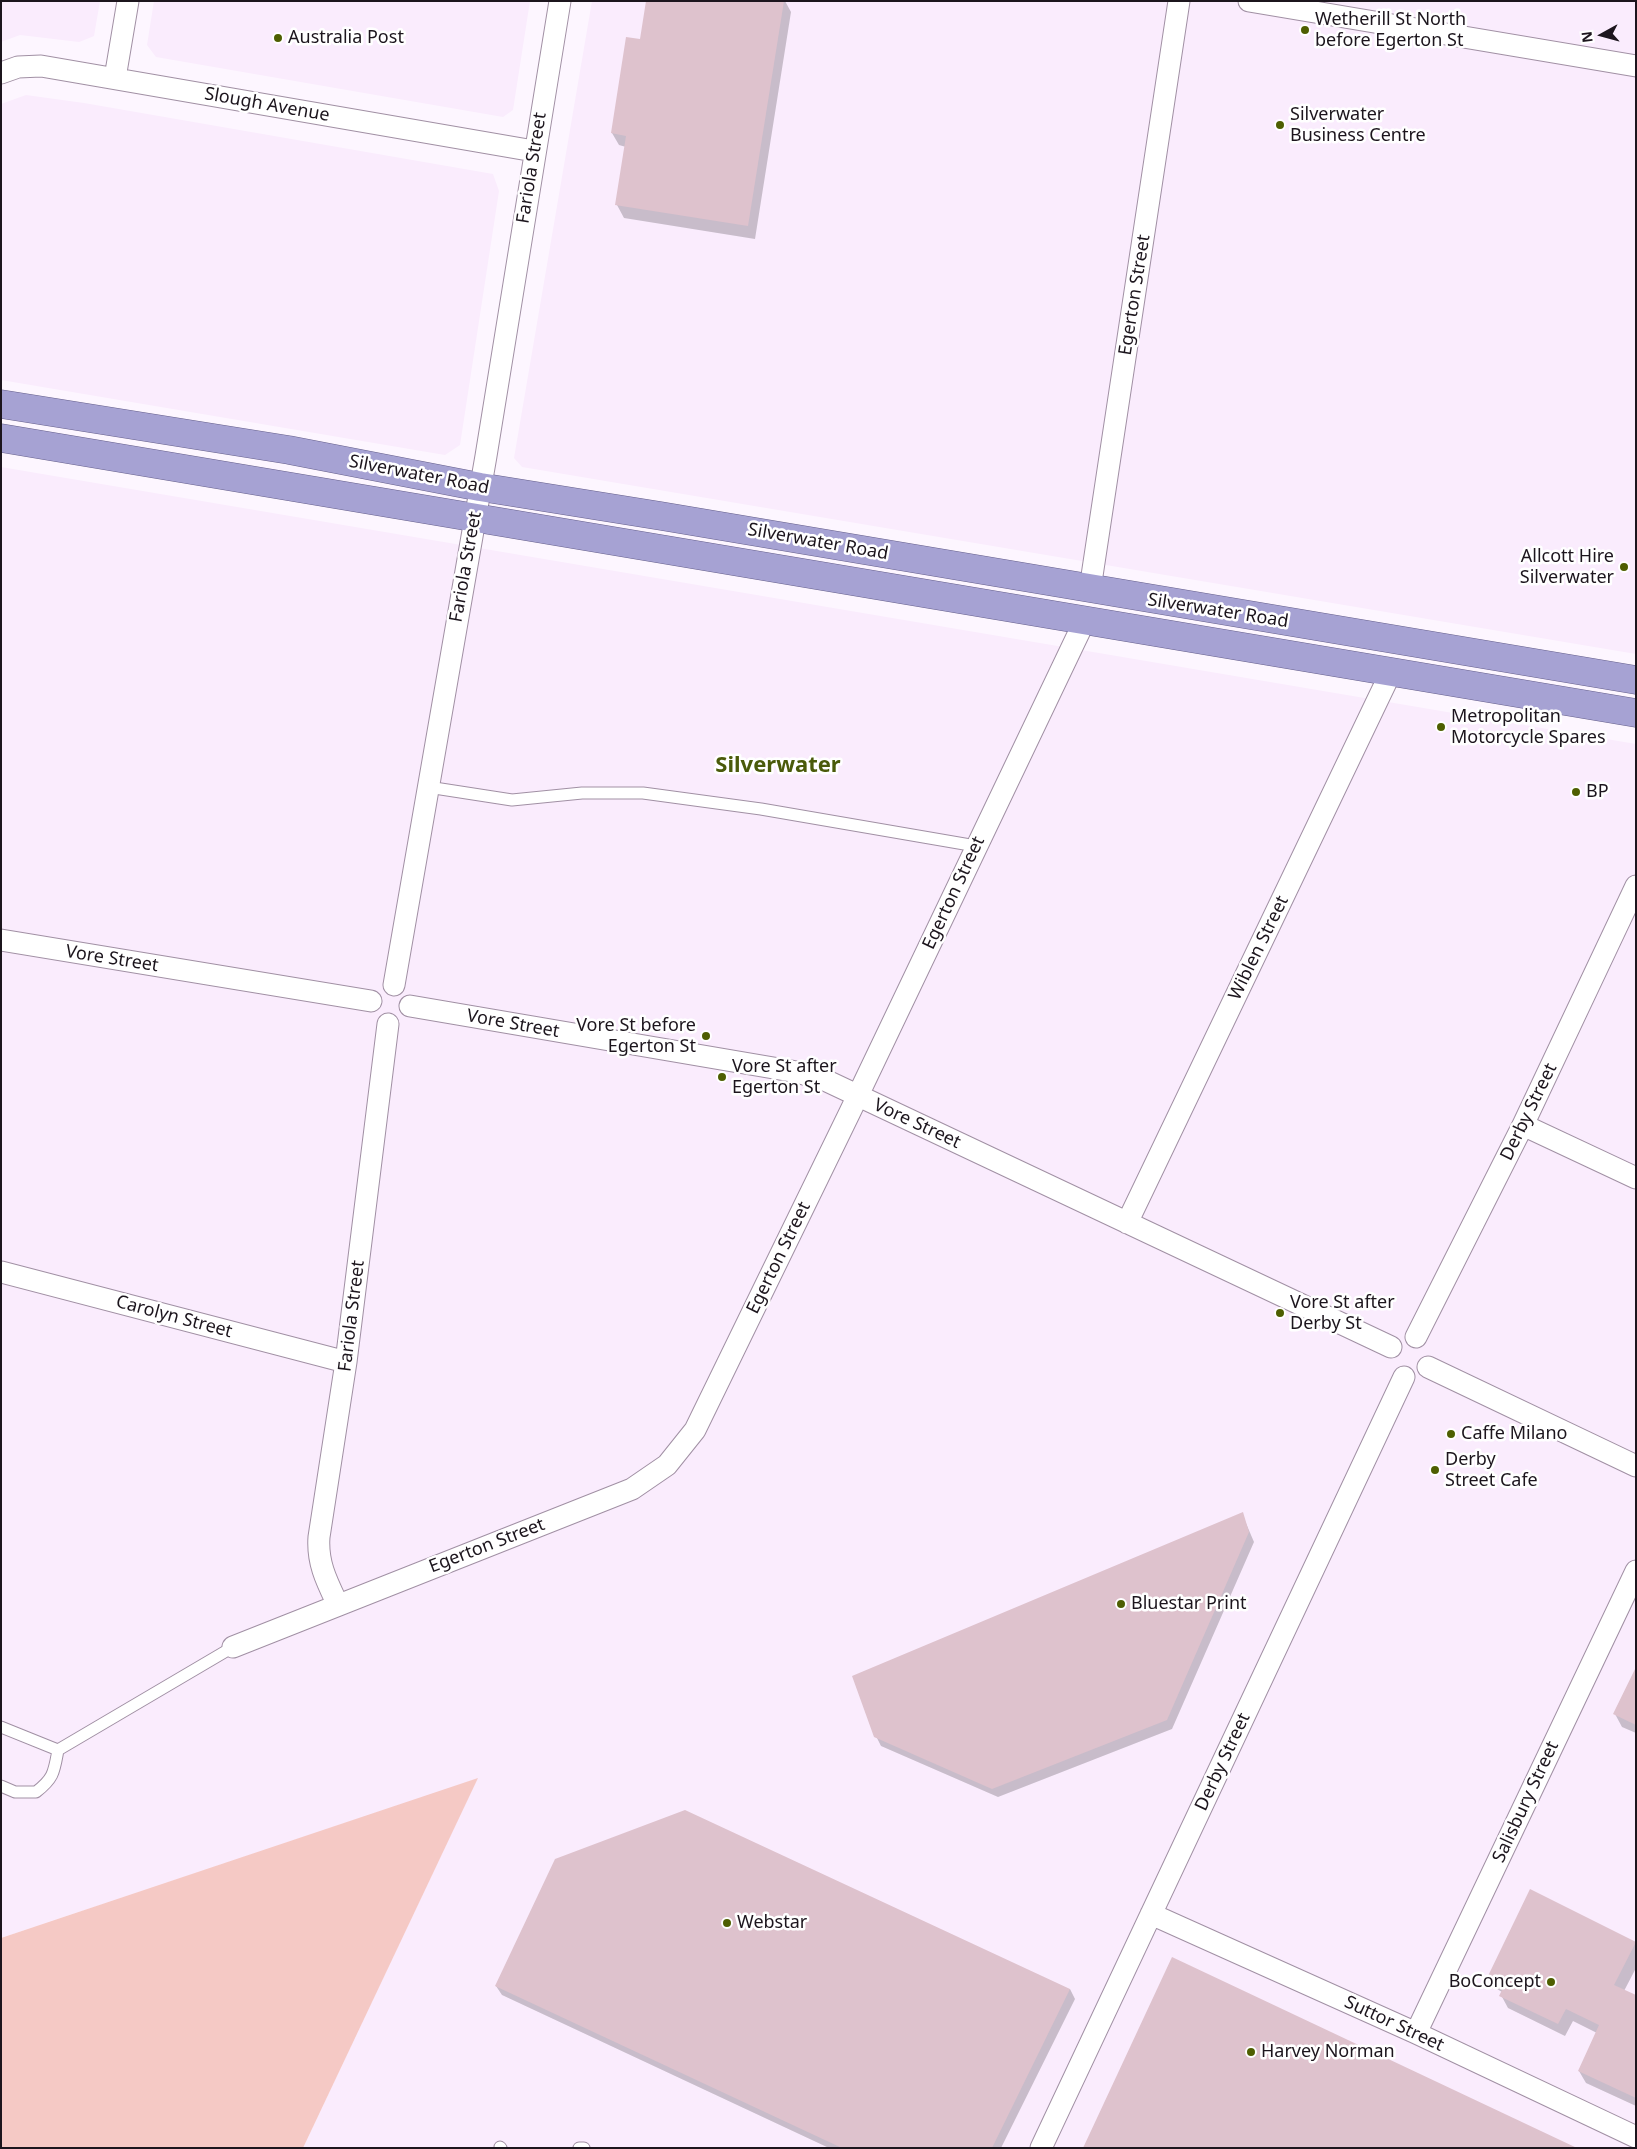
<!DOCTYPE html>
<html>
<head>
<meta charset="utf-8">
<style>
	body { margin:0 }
	#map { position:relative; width:1637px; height:2149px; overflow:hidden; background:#fdf6ff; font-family:"Noto Sans",sans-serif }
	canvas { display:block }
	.frame { position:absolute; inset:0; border:2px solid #1c151d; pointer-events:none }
	.north { position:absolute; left:1577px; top:10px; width:50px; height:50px; -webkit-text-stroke:4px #fff; paint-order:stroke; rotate:263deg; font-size:14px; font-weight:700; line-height:20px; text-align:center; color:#1c151d }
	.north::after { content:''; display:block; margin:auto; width:18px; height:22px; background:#1c151d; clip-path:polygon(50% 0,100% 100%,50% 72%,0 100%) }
</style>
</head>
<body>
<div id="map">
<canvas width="1637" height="2149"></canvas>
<div class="frame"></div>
<div class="north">N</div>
</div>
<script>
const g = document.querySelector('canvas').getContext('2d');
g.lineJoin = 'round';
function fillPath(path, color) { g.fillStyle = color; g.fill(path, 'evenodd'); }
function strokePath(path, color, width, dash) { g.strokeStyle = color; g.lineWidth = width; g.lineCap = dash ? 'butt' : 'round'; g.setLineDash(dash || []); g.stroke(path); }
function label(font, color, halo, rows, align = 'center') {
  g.font = font + ' "Noto Sans",sans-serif'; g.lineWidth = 5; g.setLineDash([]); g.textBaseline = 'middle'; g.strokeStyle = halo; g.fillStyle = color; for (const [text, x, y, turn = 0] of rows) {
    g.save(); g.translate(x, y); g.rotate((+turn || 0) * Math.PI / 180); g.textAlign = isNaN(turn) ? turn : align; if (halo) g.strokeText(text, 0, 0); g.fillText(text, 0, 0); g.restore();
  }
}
fillPath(new Path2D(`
	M1,1H100L94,36L79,42L20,35L1,42Z
	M154,1H530L513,110L503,117L156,57L147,45Z
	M592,1H1636V654L522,467L514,458Z
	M26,95L84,103L493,174L499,191L460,445L445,455L1,380V104Z
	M1,467L1636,744V2148H303L477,1779L1,1938Z`), '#faecfd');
fillPath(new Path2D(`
	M478,1778L303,2148H1V1938Z`), '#f5c9c5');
fillPath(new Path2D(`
	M647,1H785L791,12L755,239L624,218L617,205L626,147L619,145L612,133L641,40Z
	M1242,1514L1254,1542L1172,1729L998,1797L881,1746L876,1736Z
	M1636,1670V1733L1622,1727L1615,1714Z
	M1635,1942L1636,1968L1624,1991L1636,1996V2106L1586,2083L1579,2071L1597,2033L1573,2021L1565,2036L1508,2008L1501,1995L1502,1992L1497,1989L1489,1976Z
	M496,1986L1070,1989L1075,1999L1001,2148H829L502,1995Z`), '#0003');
fillPath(new Path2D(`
	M646,1H784L748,226L615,205L626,136L611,133L626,37L640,39Z
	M1243,1512L1249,1532L1167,1720L992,1789L874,1737L852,1676Z
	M1636,1667V1725L1613,1714Z
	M685,1810L1070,1989L992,2148H842L495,1986L555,1859Z
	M1530,1889L1636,1942L1614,1985L1636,1995V2098L1578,2071L1599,2025L1566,2009L1558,2024L1499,1996L1505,1984L1488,1976Z
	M1172,1957L1577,2148H1083Z`), '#dec2cd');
const service = new Path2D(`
	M428,787L512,800L582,793H643L761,809L976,846
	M1,1727L58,1750C54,1772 54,1778 36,1792H15L1,1786
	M58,1750L233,1647
	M500,2147L501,2148
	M579,2148H584`);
const minor = new Path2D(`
	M1249,1L1636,66
	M1,73L18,67L41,66L534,151
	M115,78L128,1
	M1090,589L1179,1
	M1,940L371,1001
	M394,985L486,456L560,1
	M410,1006L797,1072L827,1081L1391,1347
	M1523,1125L1636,1178
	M1127,1223L1391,672
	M1,1272L346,1362
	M1416,1337L1523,1125L1636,886
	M1428,1367L1636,1466
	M338,1605C327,1582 317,1563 319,1537L346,1362L388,1024
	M233,1647L632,1489L667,1465L695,1430L850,1112L1085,620
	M1151,1914L1416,2033L1636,2137
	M1416,2033L1636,1571
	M1041,2148L1404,1377`);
const trunk = new Path2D(`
	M1,404L289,450L480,487L661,516L1636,680
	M1,438L1636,713`);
strokePath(service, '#a190a4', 13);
strokePath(minor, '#a190a4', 23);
strokePath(trunk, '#67618c', 29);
strokePath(service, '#fff', 11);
strokePath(minor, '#fff', 21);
strokePath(trunk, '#a6a2d3', 28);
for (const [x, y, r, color] of [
	[1305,30,5,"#4e5e01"],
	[278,38,5,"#4e5e01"],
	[1280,125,5,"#4e5e01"],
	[1624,567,5,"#4e5e01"],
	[1441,727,5,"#4e5e01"],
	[1576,792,5,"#4e5e01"],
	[706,1036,5,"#4e5e01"],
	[722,1077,5,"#4e5e01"],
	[1280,1313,5,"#4e5e01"],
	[1451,1434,5,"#4e5e01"],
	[1435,1470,5,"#4e5e01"],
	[1121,1604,5,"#4e5e01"],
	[727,1923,5,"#4e5e01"],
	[1551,1982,5,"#4e5e01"],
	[1251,2052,5,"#4e5e01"]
]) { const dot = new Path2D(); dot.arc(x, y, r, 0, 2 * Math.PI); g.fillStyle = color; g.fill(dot); strokePath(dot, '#fff', 2); }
label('18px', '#1c151d', '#fff', [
	["Wetherill St North",1315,20],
	["before Egerton St",1315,41],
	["Australia Post",288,38],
	["Silverwater",1290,115],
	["Business Centre",1290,136],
	["Allcott Hire",1614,557,"right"],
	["Silverwater",1614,578,"right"],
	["Metropolitan",1451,717],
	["Motorcycle Spares",1451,738],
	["BP",1586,792],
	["Vore St before",696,1026,"right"],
	["Egerton St",696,1047,"right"],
	["Vore St after",732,1067],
	["Egerton St",732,1088],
	["Vore St after",1290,1303],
	["Derby St",1290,1324],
	["Caffe Milano",1461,1434],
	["Derby",1445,1460],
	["Street Cafe",1445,1481],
	["Bluestar Print",1131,1604],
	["Webstar",737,1923],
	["BoConcept",1541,1982,"right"],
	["Harvey Norman",1261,2052]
], 'left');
label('18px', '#1c151d', '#fff', [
	["Slough Avenue",267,105,10],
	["Fariola Street",532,168,-81],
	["Egerton Street",1135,295,-81],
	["Silverwater Road",419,475,11],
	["Silverwater Road",818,542,10],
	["Fariola Street",466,567,-80],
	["Silverwater Road",1218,611,9],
	["Egerton Street",954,893,-65],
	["Wiblen Street",1259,948,-64],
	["Vore Street",112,959,9],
	["Vore Street",513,1024,10],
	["Derby Street",1529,1112,-64],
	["Vore Street",917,1124,25],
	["Egerton Street",779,1258,-64],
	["Fariola Street",352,1316,-83],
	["Carolyn Street",174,1317,15],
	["Egerton Street",487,1546,-21],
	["Derby Street",1223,1762,-65],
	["Salisbury Street",1526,1802,-65],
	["Suttor Street",1394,2024,25]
]);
label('bold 22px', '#4a5a0a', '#fff', [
	["Silverwater",778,766]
]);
</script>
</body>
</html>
